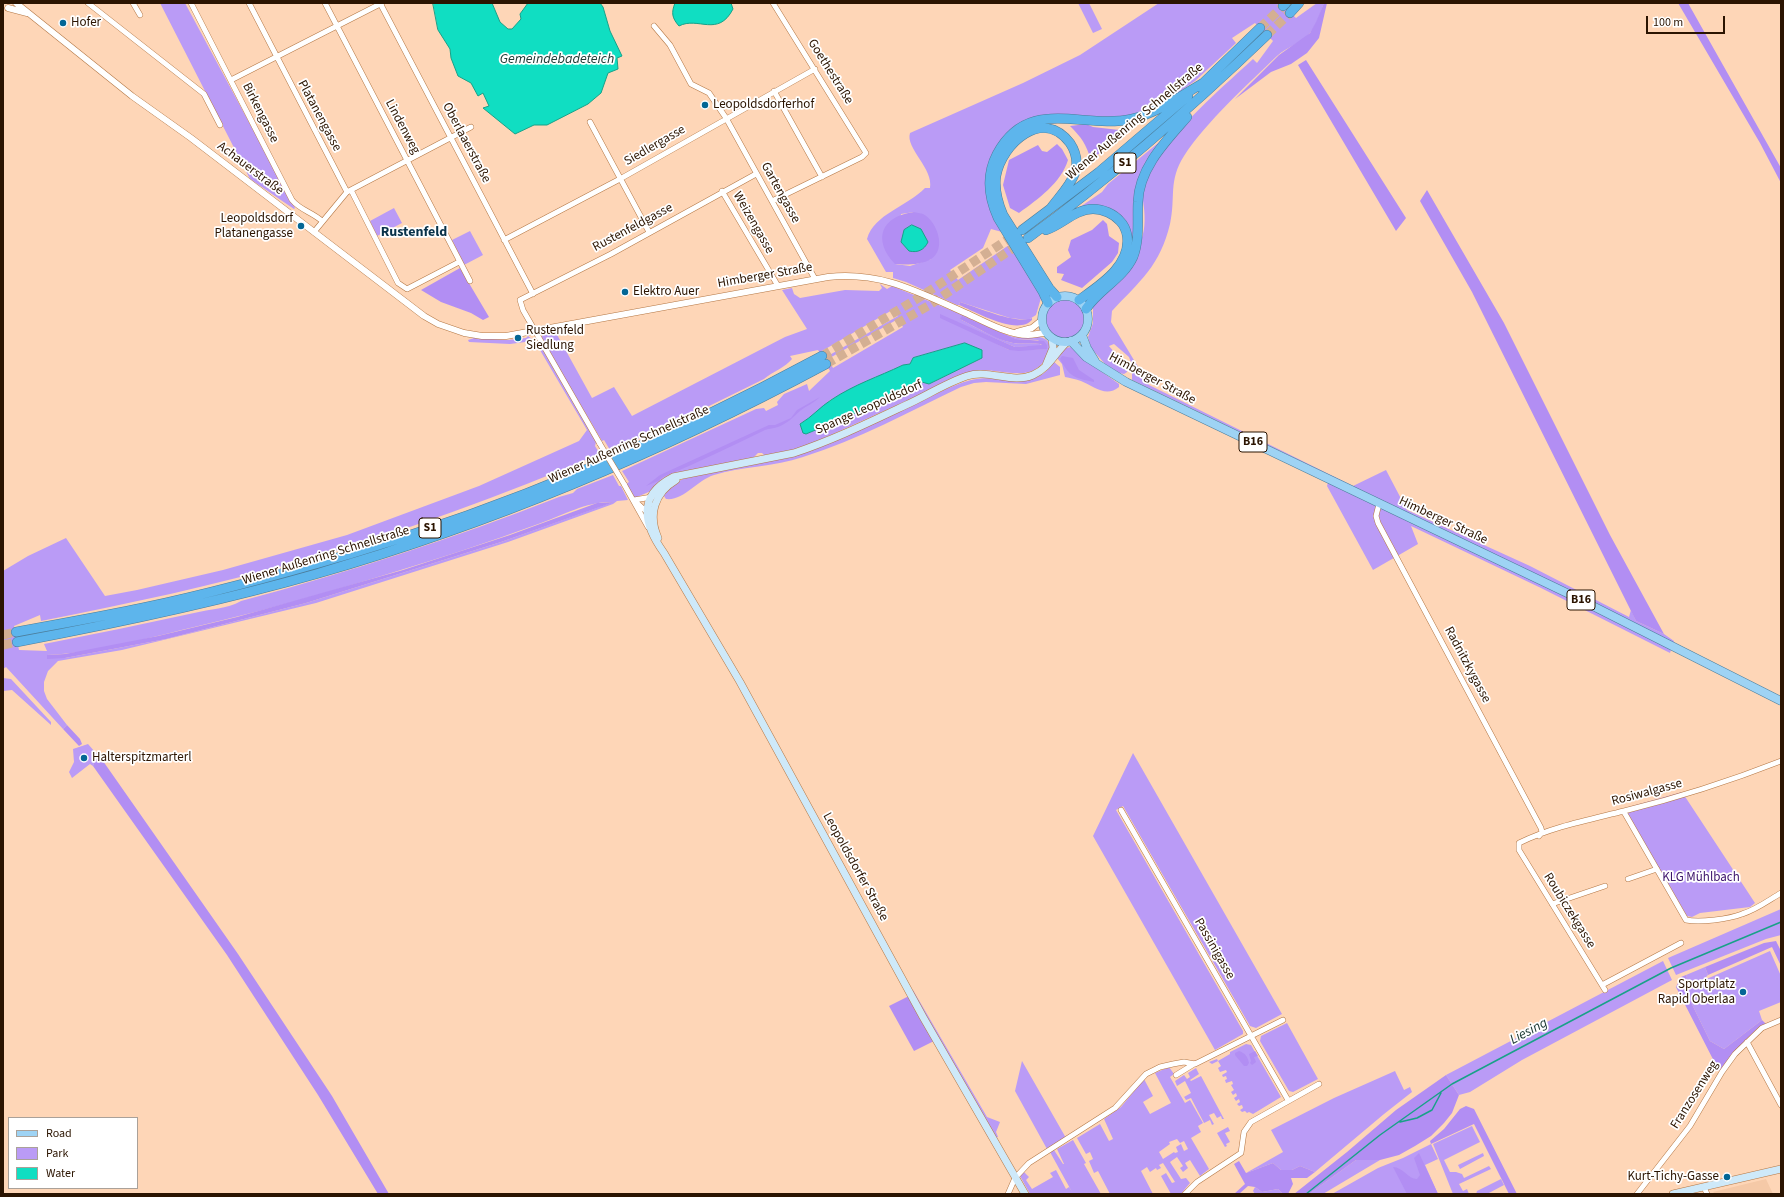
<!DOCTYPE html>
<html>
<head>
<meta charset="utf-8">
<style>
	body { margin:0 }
	#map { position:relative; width:1784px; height:1197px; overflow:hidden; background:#fed6b7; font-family:"Source Sans 3",sans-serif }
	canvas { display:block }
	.frame { position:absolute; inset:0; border:4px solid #2b1401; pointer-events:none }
	.legend { position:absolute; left:8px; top:1117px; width:130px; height:72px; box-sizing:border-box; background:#fff; border:1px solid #aaa199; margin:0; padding:5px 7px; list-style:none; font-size:12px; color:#2b1401 }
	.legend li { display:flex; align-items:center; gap:8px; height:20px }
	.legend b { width:20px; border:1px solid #aaa199 }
	.scale { position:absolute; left:1646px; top:16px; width:79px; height:18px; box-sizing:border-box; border:2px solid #2b1401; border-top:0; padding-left:5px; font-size:12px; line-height:14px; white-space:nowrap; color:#2b1401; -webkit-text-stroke:3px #fff; paint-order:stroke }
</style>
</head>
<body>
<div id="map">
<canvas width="1784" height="1197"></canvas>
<div class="frame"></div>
<ul class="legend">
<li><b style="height:5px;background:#9ed3f4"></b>Road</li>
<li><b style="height:11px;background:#ba9bf6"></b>Park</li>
<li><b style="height:11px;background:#10dec2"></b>Water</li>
</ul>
<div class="scale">100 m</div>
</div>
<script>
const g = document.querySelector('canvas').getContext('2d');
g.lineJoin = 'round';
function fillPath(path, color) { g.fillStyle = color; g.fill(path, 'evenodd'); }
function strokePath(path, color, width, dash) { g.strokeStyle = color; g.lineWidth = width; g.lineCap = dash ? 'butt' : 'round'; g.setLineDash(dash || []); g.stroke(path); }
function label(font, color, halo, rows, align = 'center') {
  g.font = font + ' "Source Sans 3",sans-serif'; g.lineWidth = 3.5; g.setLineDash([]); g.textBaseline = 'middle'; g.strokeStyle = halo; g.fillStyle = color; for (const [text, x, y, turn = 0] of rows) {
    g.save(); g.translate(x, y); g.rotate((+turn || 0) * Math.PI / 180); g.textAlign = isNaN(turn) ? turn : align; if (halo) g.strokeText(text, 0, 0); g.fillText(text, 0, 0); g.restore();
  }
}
fillPath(new Path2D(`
	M1766,1179L1773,1194H1715L1713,1192Z`), '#f5c9a7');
fillPath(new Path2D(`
	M160,3H185L295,208L294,209L250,179Z
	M1078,3H1089L1102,29L1093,33Z
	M1159,3H1280L1296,18L1317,3H1324C1320,13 1317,25 1310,33C1301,43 1287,47 1277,56C1248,84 1206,122 1184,156C1168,181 1176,197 1170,224C1160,266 1140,281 1112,311L1111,322L1149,385L1353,486L1386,470L1407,510L1530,566L1629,617L1631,610L1636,621L1664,634L1674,641L1670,653L1541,588L1411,526L1418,544L1373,570L1327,486L1330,475L1132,380V365L1129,357L1114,344L1109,346L1127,367V372L1124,374L1119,373L1105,364L1091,348L1088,337L1093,323V304L1141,240C1146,229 1145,213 1143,201C1143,198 1141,195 1142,192C1147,151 1223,87 1253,59L1257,63L1273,41L1255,23L1232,38L1236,43L1195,81L1162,104L1144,113L1114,119L1053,114L1037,117L995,151L1002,232L991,229L983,248L950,270L958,280L1009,245L1040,293L1041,298L1036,315L1028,320L1010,318L960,302L959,305H957L906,282L893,278V272H886L867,239C874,214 908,206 925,188H930C934,169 905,148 910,133L1023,83L1080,55ZM914,212L931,259L910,266L895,264L901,214Z
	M1163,139C1162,147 1146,164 1142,175C1131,203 1143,236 1127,262C1119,277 1103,287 1090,298L1088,303L1086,300C1099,288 1117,277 1125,261C1143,229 1114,202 1081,209L1080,207L1102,192L1108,184Z
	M394,208L402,223L377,236L370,221Z
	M470,231L483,255L464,265L452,240Z
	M880,284L887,289L892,286L963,315L999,332C1004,334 1009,336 1014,337C1023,338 1037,334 1045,339C1049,341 1051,347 1049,352C1037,380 1017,373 994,371C986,370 978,371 970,372L811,444L791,451L764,455L762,453H758L753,458L672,475L653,490L635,498L626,484L629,482L622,471L756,409L764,408L766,411L778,405L777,402L784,394L807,384L809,391L830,371L818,350L790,356L792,359C786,367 772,372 764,379L703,409L652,430L638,439L610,450L604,440L602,441L542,340V336L545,332L555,331L592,398L614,387L632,416L785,337L807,329L782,290L792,288L794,294L800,298L845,290L879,291L882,288ZM894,309L898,316L826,357L822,351ZM940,315L1015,347L1042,346L1040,344C1030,342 1019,345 1009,342C997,339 971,325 960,319L1016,339L1038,340L1046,349L1009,350ZM898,319L903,327L833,368L828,359ZM982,358L929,384L918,381C906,389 894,393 882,402L806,434L800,424L811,418L830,400L903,365Z
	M1046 319a19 19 0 1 1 38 0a19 19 0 1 1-38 0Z
	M528,336L540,345L596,442L595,446L600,454C503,495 403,532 301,561C215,585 128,604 41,621L40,615L14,626L19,650L47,651L44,644C94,634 144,624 194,613C210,609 227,609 241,601C349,572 455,538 559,497L573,493L577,489L613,475L619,486H621L628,500L617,501L613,504L508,542L316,603L122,650L58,661L48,671L44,682V691L47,699L67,725L63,729L6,667L3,669V571L28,556L66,538L105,596L137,590L223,570L347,535L479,486L579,441L587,430L537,345L525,342L510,344L469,342L468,340L474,338L508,340L526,338ZM613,502L501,542L306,603L166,639L65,658H47V655C93,653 145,639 190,628C281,607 371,580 461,551C487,542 514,533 541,523C563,515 588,501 613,502Z
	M1071,347L1088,362L1119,384V387C1106,398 1093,386 1081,381C1076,379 1070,378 1065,377L1062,364L1057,358L1065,348Z
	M1054,362L1060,367V375L1026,384L986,382L974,383L961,387C910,411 858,440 803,457C774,467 743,466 714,475C697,480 684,501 666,499L664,496L663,492C694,464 747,468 786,457C802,453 817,445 831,439C857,429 882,419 907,408C928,399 948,386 971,380C1001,372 1032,395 1054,362Z
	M3,678L11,679L51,722V725L12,690L3,691Z
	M88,744L95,752L104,757L103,761L95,760L93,766L90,764L72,778L69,772L74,762L73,749Z
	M1133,753L1282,1014L1256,1028L1250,1026L1123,806L1116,810L1243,1031V1034L1215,1050L1093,836Z
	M1682,792L1755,903L1750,907L1700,913L1692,917L1687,916L1627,814L1625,808Z
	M1781,909V935L1766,939L1676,975L1668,958Z
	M1770,951L1781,976V1002L1759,1011L1762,1020L1724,1049L1710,1041L1683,986L1687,978L1686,975L1705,967L1708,975L1702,981Z
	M1663,961L1672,980L1522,1060L1470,1092L1459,1095L1446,1075Z
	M913,990L987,1117L1000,1122L996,1132L998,1137L989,1139L909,996Z
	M1287,1023L1318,1079L1293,1092L1289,1091L1260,1041L1261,1036Z
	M1246,1044L1251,1045L1281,1097L1253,1114L1249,1112L1247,1113L1245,1111L1242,1112L1240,1110L1243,1108L1242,1105L1239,1106L1237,1104L1240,1102L1239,1099L1236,1101L1234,1098L1237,1096L1236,1093L1233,1095L1231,1092L1234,1090L1231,1085L1233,1084L1232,1081L1226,1083L1225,1080L1227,1079L1226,1076L1223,1077L1222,1075L1227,1072L1226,1070L1220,1072L1218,1068L1221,1066L1218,1061L1212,1064L1209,1062L1217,1059L1218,1061L1230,1054V1052Z
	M1022,1061L1066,1138L1047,1149L1015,1091Z
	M1169,1067L1174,1074L1170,1077L1185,1103L1190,1100L1203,1123L1198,1126L1201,1132L1191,1138L1209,1169L1200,1176L1190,1160L1185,1163L1188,1168L1183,1172L1180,1168L1183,1166L1177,1157L1170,1162L1181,1179L1186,1178L1190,1183L1181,1194H1171L1161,1176L1166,1173L1172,1183L1175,1182L1163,1163L1159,1165L1161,1168L1157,1170L1156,1168L1150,1172L1147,1167L1141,1171L1153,1194H1110L1098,1171L1094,1173L1089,1161L1093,1159L1090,1152L1086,1154L1077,1138L1100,1124L1109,1141L1113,1139L1104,1119L1121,1107L1144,1079L1153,1096L1143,1102L1150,1114L1171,1103L1155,1073ZM1177,1139L1180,1143L1184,1141L1188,1149L1184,1151L1181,1144L1176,1147L1178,1152L1175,1153L1174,1152L1163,1159L1159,1152L1170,1144L1169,1142Z
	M1196,1068L1199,1074L1190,1080L1191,1081L1201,1076L1224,1119H1222L1221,1116L1217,1118L1214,1113L1209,1115L1214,1124L1212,1125L1210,1120L1204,1123L1191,1098L1186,1100L1179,1089L1184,1097L1191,1093L1185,1081L1177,1086L1175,1081L1184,1075L1187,1079L1190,1077L1188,1073Z
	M1395,1071L1404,1090L1410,1087L1412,1092L1384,1114L1315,1172L1300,1166L1292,1170H1281L1273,1163L1246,1173L1283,1152L1271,1130L1334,1098Z
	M1472,1126L1480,1142L1444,1160L1450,1172H1456L1462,1174L1464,1178L1489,1166L1491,1169L1459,1184L1463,1191L1467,1189L1469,1194H1453L1433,1144Z
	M1228,1127L1230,1131L1225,1133L1230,1142L1226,1144L1227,1146L1225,1147L1217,1133Z
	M1073,1140L1086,1163L1084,1164L1101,1194H1030L1020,1176L1024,1172L1029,1177L1026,1180L1032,1189L1053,1177L1050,1173L1056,1170L1066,1189L1069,1187L1072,1192L1050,1152L1054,1150L1063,1164H1064L1057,1149Z
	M1431,1144L1438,1159L1425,1165L1438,1194H1332L1378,1168L1403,1158Z
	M1483,1153L1484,1156L1460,1169L1458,1165Z
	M1356,1160H1380L1323,1194H1309Z
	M1501,1179L1504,1185L1487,1194H1476L1477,1191Z
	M1255,1187L1262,1192L1278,1189L1283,1194H1255L1253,1191Z`), '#ba9bf6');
fillPath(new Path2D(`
	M1324,3H1327L1319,38L1307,53L1291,64L1271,72L1235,99L1279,55L1310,33L1316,22Z
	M1678,3H1688L1781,168V183L1760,143Z
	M1306,60L1406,218L1396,231L1298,65Z
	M1086,124L1093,127L1128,131L1091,160C1086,144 1082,138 1070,126Z
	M1057,144L1062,149L1068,160C1061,183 1038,199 1019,213L1010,208L1003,185L1009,160L1038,145L1042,151L1047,152Z
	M1427,190L1504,323L1610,535L1664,634L1636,621L1472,292L1420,201Z
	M914,212C916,213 921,213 923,214C937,221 947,249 931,259C922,265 905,265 895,264C872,240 881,216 914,212Z
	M1103,220L1107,224L1109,236L1119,243L1118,253L1112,262L1082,288L1061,280L1064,274L1057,273V267L1071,257L1068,250L1071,240L1092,230Z
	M460,268L489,317L483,320L471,313L441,302L421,290Z
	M960,302C977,307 1017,325 1032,318V320C1017,336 976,312 959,305Z
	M940,314L1015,347L1042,345L1040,344C1030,342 1019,345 1009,342C995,339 974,326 960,319L962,316L1016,339L1044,341L1047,345V349L1019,351L1009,350L940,318Z
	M1062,356L1073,358L1079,370L1094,380V382C1074,378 1070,377 1060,359Z
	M820,397C814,403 806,406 800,411C792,418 788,423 778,427C773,429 768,428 763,431C730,447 697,463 663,477L658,481L646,486L660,475L769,425H775L791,418L797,410Z
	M614,502L501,542L306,603L166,639L65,658L47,659V655L65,654L158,636L237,617L403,570L510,535L597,503Z
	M67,725L80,739L82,744L79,746L63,729Z
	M95,760L103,761L238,954L332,1096L389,1194H378L318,1095L227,955L93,766Z
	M1776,941L1781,951V966L1772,947L1708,975L1705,967L1764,943Z
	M1686,975L1687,978L1683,986L1710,1041L1724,1049L1762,1020L1766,1024L1735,1051L1719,1071L1676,987L1681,977Z
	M909,996L934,1041L914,1051L889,1006Z
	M1239,1051C1245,1053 1248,1057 1249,1063L1247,1066H1244L1235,1055V1053Z
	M1255,1051L1258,1056L1254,1057L1256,1062L1252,1065L1250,1063L1251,1061L1249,1054Z
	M1446,1075L1459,1095L1452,1113L1444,1123L1431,1136L1415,1146L1399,1155L1380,1160H1356L1309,1194H1294L1347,1152L1396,1110Z
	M1466,1106L1474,1109L1517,1194H1509L1474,1124L1431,1144L1430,1141L1444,1129L1460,1109Z
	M1419,1153L1438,1194H1407L1393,1167C1403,1167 1408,1179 1417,1179L1420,1175L1414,1158Z
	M1239,1161L1246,1173L1273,1163L1281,1170H1292L1300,1166L1315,1172L1307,1178H1291L1293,1184L1288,1194H1283L1278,1189L1262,1192L1255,1187L1248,1186L1239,1194H1234L1245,1184L1234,1164Z`), '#b28ef3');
const water = new Path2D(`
	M433,3H492L500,22L508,29H512L521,19L520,14L528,3H600L603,7L610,31L622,56L617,58L618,69L608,73L601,93L588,104L547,125H534L515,134L483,108L489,106L483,93L478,96L471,83L458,76L451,58L450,49L438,30Z
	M675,3H731L733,9C718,38 698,16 679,26C672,18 671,13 675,3Z
	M912,225L921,229L928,242C924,250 918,253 909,251L901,242L904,230Z
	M965,343L982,350V358L929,384L918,381L905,390L892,394L882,402L806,434L803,433L800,424C812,417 820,407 831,400C855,384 878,377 903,365L910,364L913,358Z`);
fillPath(water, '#10dec2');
strokePath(water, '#18a188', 1);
strokePath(new Path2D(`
	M1400,1122L1417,1118L1432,1110L1441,1093
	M1306,1194L1380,1135L1452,1084L1671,968L1781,922`), '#18a188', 1.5);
strokePath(new Path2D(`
	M1260,28L1283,6
	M1267,35L1290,13
	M822,356L920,297L1016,234
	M826,364L928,306L1022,242
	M3,635L16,632
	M3,645L17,642`), '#d4af93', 9, [9, 4.5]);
const minor = new Path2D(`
	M88,3L204,94L220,125
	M133,3L140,15
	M191,3L292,200C300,210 312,212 322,221
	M249,3L347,192
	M325,3L470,281
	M380,3L533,294
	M654,26L670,45L691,84L709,93L726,118L815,279
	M231,80L382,3
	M774,91L822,177
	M590,122L649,232
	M351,190L398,283L407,289L459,262
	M722,191L778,286
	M772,201L862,157L866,153L773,3
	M314,232L347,192L471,127
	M504,240L620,179L815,69
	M600,444L523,310L520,300L611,254L756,174
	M624,484L648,527
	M634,500L652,497
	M636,502L649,514
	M1379,504L1376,516L1378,523L1541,828L1542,832L1539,836
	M1121,810L1288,1100
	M1624,812L1686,920C1700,923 1729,919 1742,914C1756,910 1769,900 1781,893
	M1628,879L1657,869
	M1552,904L1605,886
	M1602,985L1681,943
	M1605,990L1519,850V843C1552,827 1588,820 1624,811C1677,798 1730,781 1781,761
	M1747,1042L1781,1105
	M1176,1075L1194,1064
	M1704,1187L1707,1194
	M1008,1194L1015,1178L1029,1163L1115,1108L1146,1074L1160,1067L1173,1064L1184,1062L1195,1064L1283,1020
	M1185,1194L1197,1182L1241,1153L1244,1132L1251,1122L1319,1084
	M1637,1194L1690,1126L1722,1072L1735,1054L1762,1028L1781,1020`);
const tertiary = new Path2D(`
	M16,3L132,96L191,138L424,316L438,324L464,333L482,336H506L828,277C882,271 920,293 968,314C985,322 1009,335 1028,335C1034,335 1040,333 1046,333
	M8,8L27,13
	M1017,332L1032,328L1042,320`);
const secondary = new Path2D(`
	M1046,365L1053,348L1052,338
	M658,538C648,515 654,493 676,480
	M1025,1194L923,1017L740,682L664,553C644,525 636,496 673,477L794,453C833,440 870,422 906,405C926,396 946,383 967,376C989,369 1012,384 1033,375C1049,368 1055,353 1067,342
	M1673,1194L1781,1169`);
const primary = new Path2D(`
	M1042 319a23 23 0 1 1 46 0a23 23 0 1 1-46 0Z
	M1082,335L1087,348L1095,361
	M1071,341L1086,357L1126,382L1569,594L1781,701`);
const motorway = new Path2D(`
	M1283,6L1286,3
	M1290,13L1299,3
	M1199,87L1260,28
	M1051,208C1059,197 1070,186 1075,173C1078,163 1076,152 1070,143C1043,107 1002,143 996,176C994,190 998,203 1003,215L1049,288L1057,297
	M1022,230L1099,172L1188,96
	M1046,230C1062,225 1075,209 1093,209C1103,209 1114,214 1120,221C1124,225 1126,230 1127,235C1132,265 1100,285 1079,300
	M1028,238C1113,176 1191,108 1267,35
	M1048,303L1043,292L998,218C988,196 986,175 997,154C1029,95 1082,130 1132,119C1157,113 1181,96 1203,83
	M1086,309C1099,289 1123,279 1133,257C1140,239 1137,220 1138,202C1139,168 1166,141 1187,117
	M16,632C58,624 100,617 142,608C212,593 282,574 350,554C512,506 674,436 822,356
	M17,642C118,623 218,602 316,574C493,523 664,451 826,364`);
strokePath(minor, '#b47744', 6);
strokePath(tertiary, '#b47744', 7);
strokePath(secondary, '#b47744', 8);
strokePath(primary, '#4c7d9a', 9);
strokePath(motorway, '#4c7d9a', 10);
strokePath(minor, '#fff', 5);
strokePath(tertiary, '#fff', 6);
strokePath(secondary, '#cee9f9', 7);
strokePath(primary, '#9ed3f4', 8);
strokePath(motorway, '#5db5ec', 9);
const minorBridge = new Path2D(`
	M600,444L624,484`);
strokePath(minorBridge, '#b47744', 6, []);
strokePath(minorBridge, '#fff', 5);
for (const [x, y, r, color] of [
	[63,23,4,"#036695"],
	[705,105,4,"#036695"],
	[301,226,4,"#036695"],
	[625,292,4,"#036695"],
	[518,338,4,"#036695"],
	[84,758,4,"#036695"],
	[1743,992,4,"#036695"],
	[1727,1177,4,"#036695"]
]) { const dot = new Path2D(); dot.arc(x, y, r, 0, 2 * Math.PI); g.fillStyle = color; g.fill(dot); strokePath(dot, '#fff', 1.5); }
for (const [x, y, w] of [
	[1125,163,22],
	[1253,442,28],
	[430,528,22],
	[1581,600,28]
]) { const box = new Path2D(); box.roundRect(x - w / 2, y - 10, w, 20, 3); g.fillStyle = '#fff'; g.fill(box); strokePath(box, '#2b1401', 1); }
label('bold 12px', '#2b1401', null, [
	["S1",1125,163],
	["B16",1253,442],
	["S1",430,528],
	["B16",1581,600]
]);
label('13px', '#2b1401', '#fff', [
	["Hofer",71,23],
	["Leopoldsdorferhof",713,105],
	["Leopoldsdorf",293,219,"right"],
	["Platanengasse",293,234,"right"],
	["Elektro Auer",633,292],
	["Rustenfeld",526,331],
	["Siedlung",526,346],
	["Halterspitzmarterl",92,758],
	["Sportplatz",1735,985,"right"],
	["Rapid Oberlaa",1735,1000,"right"],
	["Kurt-Tichy-Gasse",1719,1177,"right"]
], 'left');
label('13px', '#2b1401', '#fff', [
	["Goethestraße",830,72,58],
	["Birkengasse",260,113,63],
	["Platanengasse",319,116,62],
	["Wiener Außenring Schnellstraße",1135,122,-40],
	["Lindenweg",402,127,62],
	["Oberlaaerstraße",466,143,62],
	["Siedlergasse",655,146,-30],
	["Achauerstraße",250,169,37],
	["Gartengasse",780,193,61],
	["Weizengasse",753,223,60],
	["Rustenfeldgasse",633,228,-28],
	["Himberger Straße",765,276,-10],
	["Himberger Straße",1152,379,28],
	["Spange Leopoldsdorf",869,408,-24],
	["Wiener Außenring Schnellstraße",629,445,-24],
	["Himberger Straße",1443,521,25],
	["Wiener Außenring Schnellstraße",326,556,-17],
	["Radnitzkygasse",1467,665,62],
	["Rosiwalgasse",1647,793,-15],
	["Leopoldsdorfer Straße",855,867,61],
	["Roubiczekgasse",1569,911,58],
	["Passinigasse",1214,949,60],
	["Franzosenweg",1695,1095,-58]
]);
label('13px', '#3c136b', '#fff', [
	["KLG Mühlbach",1701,878]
]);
label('italic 14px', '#203c36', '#fff', [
	["Gemeindebadeteich",557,60],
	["Liesing",1529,1032,-28]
]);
label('bold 14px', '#093249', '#fff', [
	["Rustenfeld",414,233]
]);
</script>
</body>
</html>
